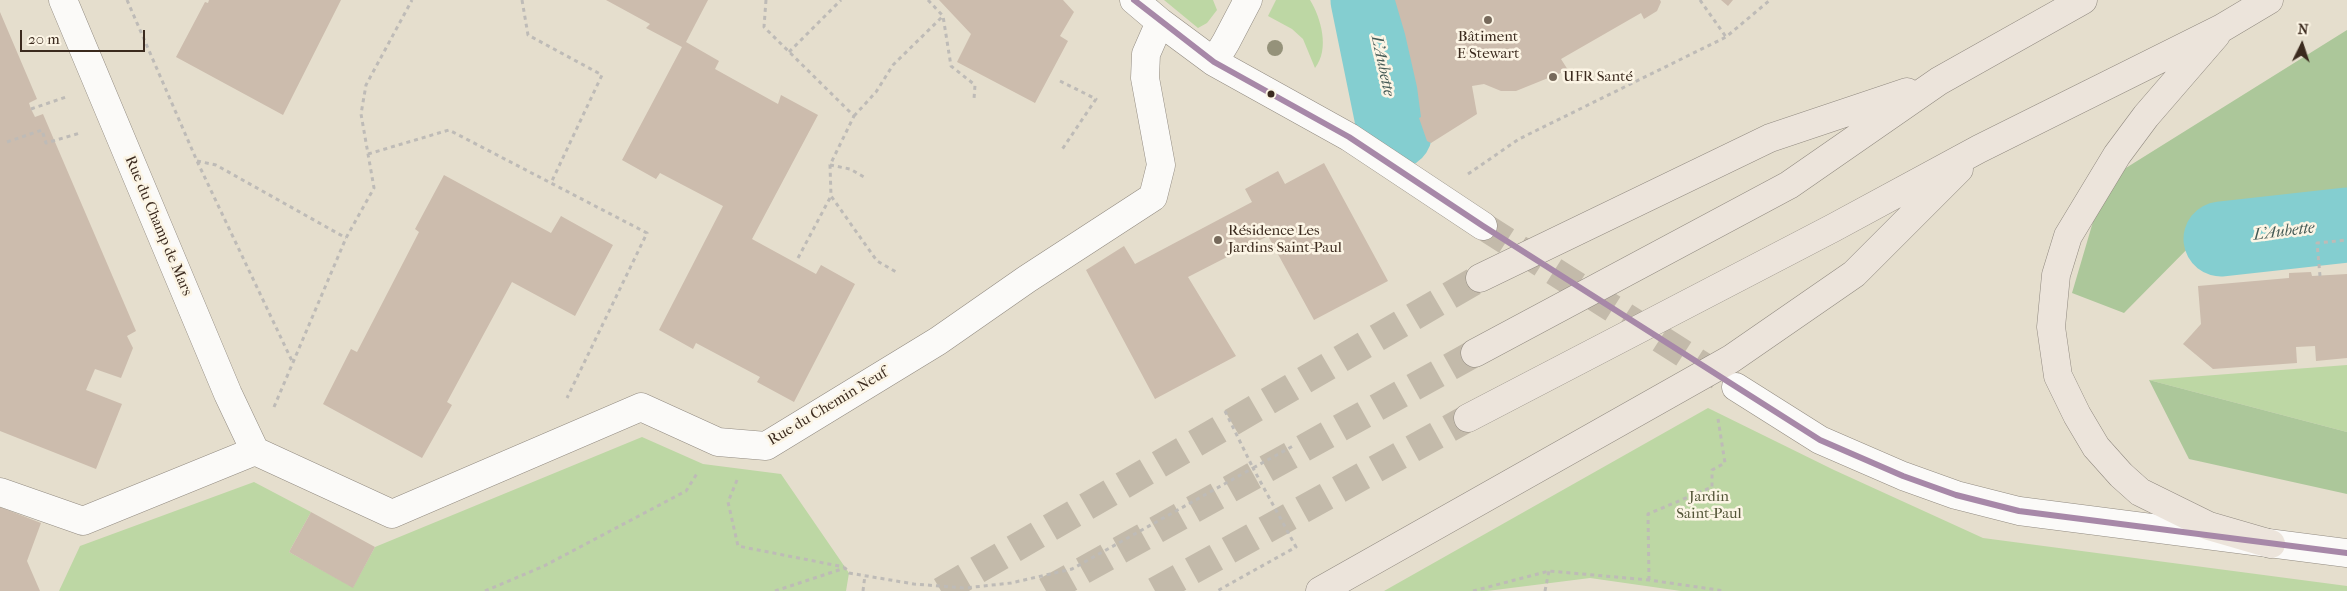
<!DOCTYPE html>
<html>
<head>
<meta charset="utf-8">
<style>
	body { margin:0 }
	#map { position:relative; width:2347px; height:591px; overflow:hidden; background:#e5decd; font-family:"IM FELL French Canon",serif }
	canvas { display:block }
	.north { position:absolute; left:2277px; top:20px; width:50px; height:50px; -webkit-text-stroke:4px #fcf5e5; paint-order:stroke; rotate:4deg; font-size:14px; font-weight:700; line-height:20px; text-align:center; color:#3b2a1e }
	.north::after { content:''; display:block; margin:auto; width:18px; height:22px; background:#3b2a1e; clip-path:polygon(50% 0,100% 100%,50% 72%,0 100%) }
	.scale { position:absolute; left:20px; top:30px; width:125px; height:22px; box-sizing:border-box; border:2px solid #3b2a1e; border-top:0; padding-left:6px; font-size:15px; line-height:18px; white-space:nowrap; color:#3b2a1e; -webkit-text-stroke:4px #fcf5e5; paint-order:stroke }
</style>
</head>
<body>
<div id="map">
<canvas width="2347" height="591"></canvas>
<div class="north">N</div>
<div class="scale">20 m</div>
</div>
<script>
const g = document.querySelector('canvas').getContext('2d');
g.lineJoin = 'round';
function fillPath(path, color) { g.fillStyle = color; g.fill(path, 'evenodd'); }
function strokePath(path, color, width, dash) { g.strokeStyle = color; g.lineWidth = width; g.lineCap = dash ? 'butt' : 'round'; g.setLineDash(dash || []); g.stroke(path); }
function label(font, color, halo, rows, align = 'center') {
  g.font = font + ' "IM FELL French Canon",serif'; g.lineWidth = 5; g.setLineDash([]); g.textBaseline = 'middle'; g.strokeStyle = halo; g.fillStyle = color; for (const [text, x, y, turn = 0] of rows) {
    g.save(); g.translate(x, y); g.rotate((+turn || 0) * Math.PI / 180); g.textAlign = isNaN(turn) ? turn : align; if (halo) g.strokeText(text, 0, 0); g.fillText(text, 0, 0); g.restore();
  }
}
fillPath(new Path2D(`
	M1164,0H1213L1217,10L1207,23L1198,28Z
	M1276,0H1310C1321,18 1330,49 1315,68L1303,39L1292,29L1268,16Z
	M2347,365V432L2149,380Z
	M1708,408L1834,470L1983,538L2347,586V591H1681L1590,578L1487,591H1384Z
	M642,437L703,464L781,474L849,573L846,591H59L80,546L254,482L311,512L289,552L353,587L375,547Z`), '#bdd7a4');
fillPath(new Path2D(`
	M2347,30V216L2203,233L2124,313L2072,293L2105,181Z
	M2149,380L2347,432V494L2189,459Z`), '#acc79a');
strokePath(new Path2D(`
	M1368,0L1395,132
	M2221,239L2347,225`), '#84ced0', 75);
fillPath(new Path2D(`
	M209,0H341L283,115L176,57L205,2L208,3Z
	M606,0H708L686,42L719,61L715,69L778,104L781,95L818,115L752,239L816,274L821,265L855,284L794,402L757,382L760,377L696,343L693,349L659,330L723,206L660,173L656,179L622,160L682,47L646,28L650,24Z
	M939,0H1063L1074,12L1060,36L1068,41L1035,103L957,62L971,34Z
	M1395,0H1660L1661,2L1657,11L1644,19L1641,13L1561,59L1568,70L1516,91H1501L1484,84L1472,86L1477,114L1431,143L1427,141L1419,118L1421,117L1417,87L1405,34Z
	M1721,0H1733L1728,6Z
	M0,12L37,99L29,103L31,109L35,117L43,114L136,331L127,336L133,348L121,378L95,369L86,390L122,404L96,469L0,431Z
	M1324,163L1388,281L1314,320L1268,236L1188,277L1236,356L1155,399L1086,270L1124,246L1135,264L1252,202L1245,189L1278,171L1285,184Z
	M444,175L551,233L561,216L613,245L575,316L512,282L447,402L452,405L422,458L323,404L351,349L357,352L419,232L415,229Z
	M2311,272L2312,276L2347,274V358L2316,361L2315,346L2296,347L2297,363L2213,369L2183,344L2201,324L2198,286L2289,278V273Z
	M0,507L41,523L27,561L40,591H0Z
	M311,512L375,547L353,588L289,552Z`), '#ccbcad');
strokePath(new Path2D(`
	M1483,226L1736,387`), '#c3baaa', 28, [28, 14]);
strokePath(new Path2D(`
	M941,591L1480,278
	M1046,591L1475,353
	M1155,591L1468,418`), '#c3baaa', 28, [28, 14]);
const minor = new Path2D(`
	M63,0L228,394L255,451
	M1134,0L1160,22L1214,62L1349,137L1483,226
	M1214,62L1226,42L1248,0
	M1736,387L1820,440L1903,476L1956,495L2019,511L2347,553
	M255,451L392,514L641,407L718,442L766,446L938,341L1027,279L1153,197L1161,165L1145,78L1146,54L1160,22
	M0,492L83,521L255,451`);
const highway = new Path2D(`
	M2216,35L2146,116L2117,155L2068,236L2056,275L2051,327L2058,376L2077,415L2096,447L2121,475L2140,492L2209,526L2271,544
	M1480,278L1770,138L1907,92
	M1475,353L1789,185L1939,81L2083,0
	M1468,418L1833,228L1979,149L2222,28L2269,0
	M1320,591L1731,359L1854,274L1959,169`);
strokePath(minor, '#918a80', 29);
strokePath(highway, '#918a80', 29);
strokePath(new Path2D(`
	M127,0L197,161L292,361
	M522,0L528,35L602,75L551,183
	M766,0L764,27L854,116L830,165L831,196L877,261L898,273
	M928,0L943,16L951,66L975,85L974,99
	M1700,0L1726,37
	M789,52L841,0
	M1060,81L1096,99L1061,151
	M31,109L66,97
	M854,116L876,92L893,65L943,16
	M7,142L42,130L46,143L80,133
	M368,154L449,130L647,233L567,398
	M197,161L216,165L346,238
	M830,165L850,169L864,177
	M1468,174L1519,139L1726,37L1770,0
	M798,258L831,196
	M2320,276L2317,243L2347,240
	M274,407L346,238L374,188L361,114L366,85L412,0
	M1225,411L1253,468L1293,446
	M737,480L728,502L738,546L844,567
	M1649,580L1648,514L1712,487V470L1725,463L1718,419
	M485,591L544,566L686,491L698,472
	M775,591L845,568L849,573L914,584L965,588L1011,583L1072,569L1253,468L1296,547L1217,591
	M863,591L865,575
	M1473,591L1549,571L1649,580L1725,591
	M1545,591L1549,571`), '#bebbb7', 3, [4, 4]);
strokePath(minor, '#fbfaf8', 28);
strokePath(highway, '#ece4db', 28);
strokePath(new Path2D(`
	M1134,0L1214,62L1349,137L1483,226L1820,440L1903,476L1956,495L2019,511L2347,553`), '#a788a8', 6);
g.fillStyle = '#95927a';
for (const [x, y] of [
	[1275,48]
]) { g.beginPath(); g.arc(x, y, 8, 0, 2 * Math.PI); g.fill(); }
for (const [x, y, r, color] of [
	[1488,20,5,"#76695b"],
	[1553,77,5,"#76695b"],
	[1271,94,4.5,"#3b2a1e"],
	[1218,240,5,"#76695b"]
]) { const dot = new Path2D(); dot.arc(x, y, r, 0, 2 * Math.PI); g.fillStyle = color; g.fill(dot); strokePath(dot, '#fcf5e5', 2); }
label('15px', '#3b2a1e', '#fcf5e5', [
	["Bâtiment",1488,37,"center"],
	["E Stewart",1488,54,"center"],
	["UFR Santé",1563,77],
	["Résidence Les",1228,231],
	["Jardins Saint-Paul",1228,248]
], 'left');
label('15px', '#3b2a1e', '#fcf5e5', [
	["Rue du Champ de Mars",158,226,67],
	["Rue du Chemin Neuf",828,407,-31]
]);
label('15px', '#535437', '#fcf5e5', [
	["Jardin",1709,497],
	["Saint-Paul",1709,514]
]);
label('italic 16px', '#445954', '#fcf5e5', [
	["L'Aubette",1382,66,78],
	["L'Aubette",2284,232,-7]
]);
</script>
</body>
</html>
